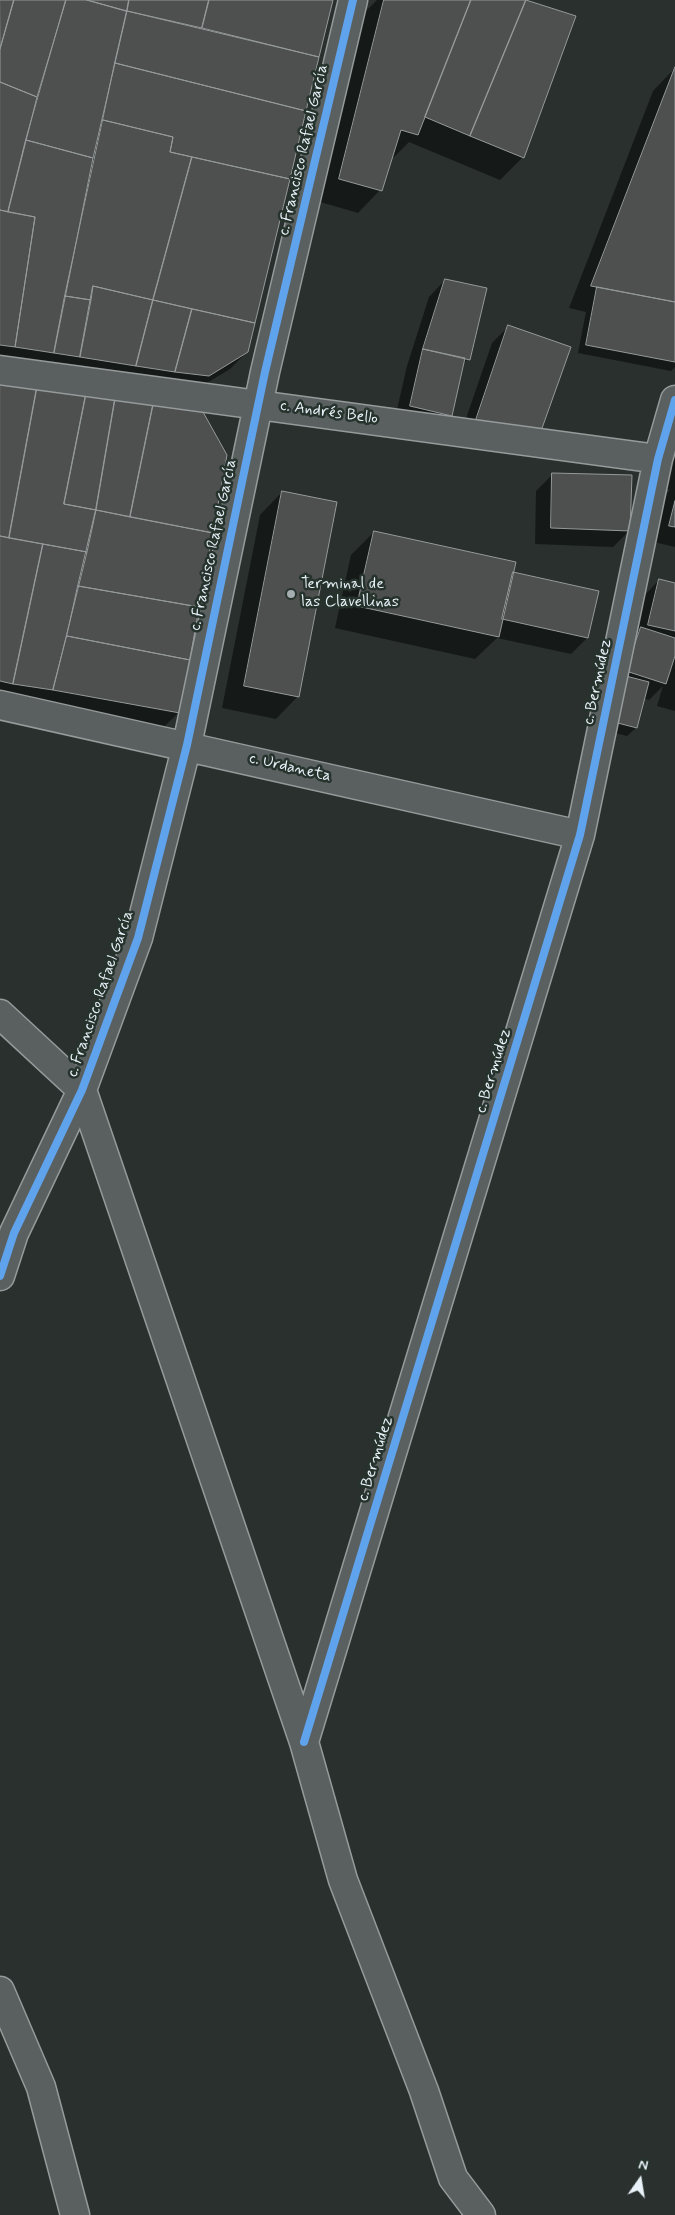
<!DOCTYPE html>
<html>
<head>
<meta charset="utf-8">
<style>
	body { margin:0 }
	#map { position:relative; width:675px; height:2215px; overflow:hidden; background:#29302d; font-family:Mynerve,sans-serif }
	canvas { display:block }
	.north { position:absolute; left:615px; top:2155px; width:50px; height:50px; -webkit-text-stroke:4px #26332d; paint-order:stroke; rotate:13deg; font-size:14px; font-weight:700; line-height:20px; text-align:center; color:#e8f1f8 }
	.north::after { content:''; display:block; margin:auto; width:18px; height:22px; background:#e8f1f8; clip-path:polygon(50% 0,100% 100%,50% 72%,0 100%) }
</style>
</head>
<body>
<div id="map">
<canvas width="675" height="2215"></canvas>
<div class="north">N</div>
</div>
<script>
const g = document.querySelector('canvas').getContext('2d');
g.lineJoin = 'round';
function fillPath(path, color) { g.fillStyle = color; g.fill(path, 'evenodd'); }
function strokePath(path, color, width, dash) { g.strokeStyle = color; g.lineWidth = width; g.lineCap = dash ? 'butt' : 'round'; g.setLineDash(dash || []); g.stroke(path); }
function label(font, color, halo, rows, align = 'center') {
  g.font = font + ' Mynerve,sans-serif'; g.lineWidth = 5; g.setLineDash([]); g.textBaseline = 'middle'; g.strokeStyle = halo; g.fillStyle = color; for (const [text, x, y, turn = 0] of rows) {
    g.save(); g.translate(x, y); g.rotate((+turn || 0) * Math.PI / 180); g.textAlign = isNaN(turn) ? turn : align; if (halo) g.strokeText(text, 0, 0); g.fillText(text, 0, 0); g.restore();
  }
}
fillPath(new Path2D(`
	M0,0H331L247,352L230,369L192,392L0,371Z
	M377,0H521L523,157L500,180L409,142L394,157L391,156L380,190L358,213L317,201L365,12Z
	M675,68V367L671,371L578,353L586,312L569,308L653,91Z
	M445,280L468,359L462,365L450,415L434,432L394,423L407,366L429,297Z
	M508,327L570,348L459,439L492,343Z
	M0,383L179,712L156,735L0,708Z
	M675,449V547L654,542L664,496L670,490L666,489Z
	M553,474L629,531L613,547L535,544L536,491Z
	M282,492L298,696L276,719L222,708L260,515Z
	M374,532L512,573L587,638L571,654L497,638L475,659L335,628L351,555Z
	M659,580L675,584V652L673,658L675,656V711L657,706L663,686L649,700L643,698L636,728L627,736L602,730L643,597Z`), '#0007');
const building = new Path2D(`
	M0,0H14L0,49Z
	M14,0H66L37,97L0,82V49Z
	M66,0H87L127,11L93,158L26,140Z
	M87,0H129L127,11Z
	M129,0H209L202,28L127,11Z
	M209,0H333L319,57L202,28Z
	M384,0H471L418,135L401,130L382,191L339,179Z
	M471,0H526L470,136L425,117Z
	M526,0L576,16L524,158L470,136Z
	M127,11L319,57L306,111L115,63Z
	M115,63L306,111L290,179L170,152L173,137L103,120Z
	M675,67V302L591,286Z
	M0,82L37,97L8,212L0,210Z
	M103,120L173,137L170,152L192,157L153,300L93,286L91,300L65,296Z
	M26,140L93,158L54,353L15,347L35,217L8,212Z
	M192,157L290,179L255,323L153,300Z
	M0,210L35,217L15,347L0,345Z
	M445,279L487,288L470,360L423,349Z
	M93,286L153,300L136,366L80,357Z
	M597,287L675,302V362L586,345Z
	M65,296L91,300L80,357L54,353Z
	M153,300L192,309L175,372L136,366Z
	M192,309L255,323L248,352L209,376L175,372Z
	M508,325L571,347L541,431L475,423Z
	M423,349L465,358L452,416L410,406Z
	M0,382L37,387L9,538L0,536Z
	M37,387L86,394L64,504L96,510L87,552L9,538Z
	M86,394L115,399L96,510L64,504Z
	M115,399L153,405L130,517L96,510Z
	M153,405L203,412L227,455L213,533L130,517Z
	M552,473L632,475L630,531L551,528Z
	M282,491L337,502L299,697L244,686Z
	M675,501V527L669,526Z
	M96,510L213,533L199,607L78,586Z
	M374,531L516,562L499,637L357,606Z
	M0,536L43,544L13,684L0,681Z
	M43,544L87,552L53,690L13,684Z
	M513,572L599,591L588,638L502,619Z
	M659,579L675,583V631L648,625Z
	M78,586L199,607L190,660L67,636Z
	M641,627L675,638V656L666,684L626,671Z
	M67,636L190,660L180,713L53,690Z
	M622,675L649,682L637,728L610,721Z`);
fillPath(building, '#4e4f4f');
strokePath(building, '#959a9a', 1);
const minor = new Path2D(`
	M0,370L658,459
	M0,705L580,835
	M0,1014L82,1090L304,1742L343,1880L424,2091L453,2178L481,2215
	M0,1276L14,1233L82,1090L138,938L187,745L265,372L353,0
	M304,1742L580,835L658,459L675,400
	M0,1991L41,2087L75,2215`);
strokePath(minor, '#959a9a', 31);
strokePath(minor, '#5a6060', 28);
strokePath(new Path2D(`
	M0,1276L14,1233L82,1090L138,938L187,745L265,372L353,0
	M304,1742L580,835L658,459L675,400`), '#60a3ed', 8);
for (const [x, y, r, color] of [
	[291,594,5,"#a5adb1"]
]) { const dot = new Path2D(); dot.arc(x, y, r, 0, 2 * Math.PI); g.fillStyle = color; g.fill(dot); strokePath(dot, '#26332d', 2); }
label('16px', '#e8f1f8', '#26332d', [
	["c. Francisco Rafael García",304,150,-77],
	["c. Andrés Bello",329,413,8],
	["c. Francisco Rafael García",214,545,-78],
	["c. Bermúdez",598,682,-78],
	["c. Urdaneta",290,768,13],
	["c. Francisco Rafael García",101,994,-71],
	["c. Bermúdez",494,1071,-73],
	["c. Bermúdez",376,1459,-73]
]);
label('16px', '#e8f1f8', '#26332d', [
	["Terminal de",301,585],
	["las Clavellinas",301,603]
], 'left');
</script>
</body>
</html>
